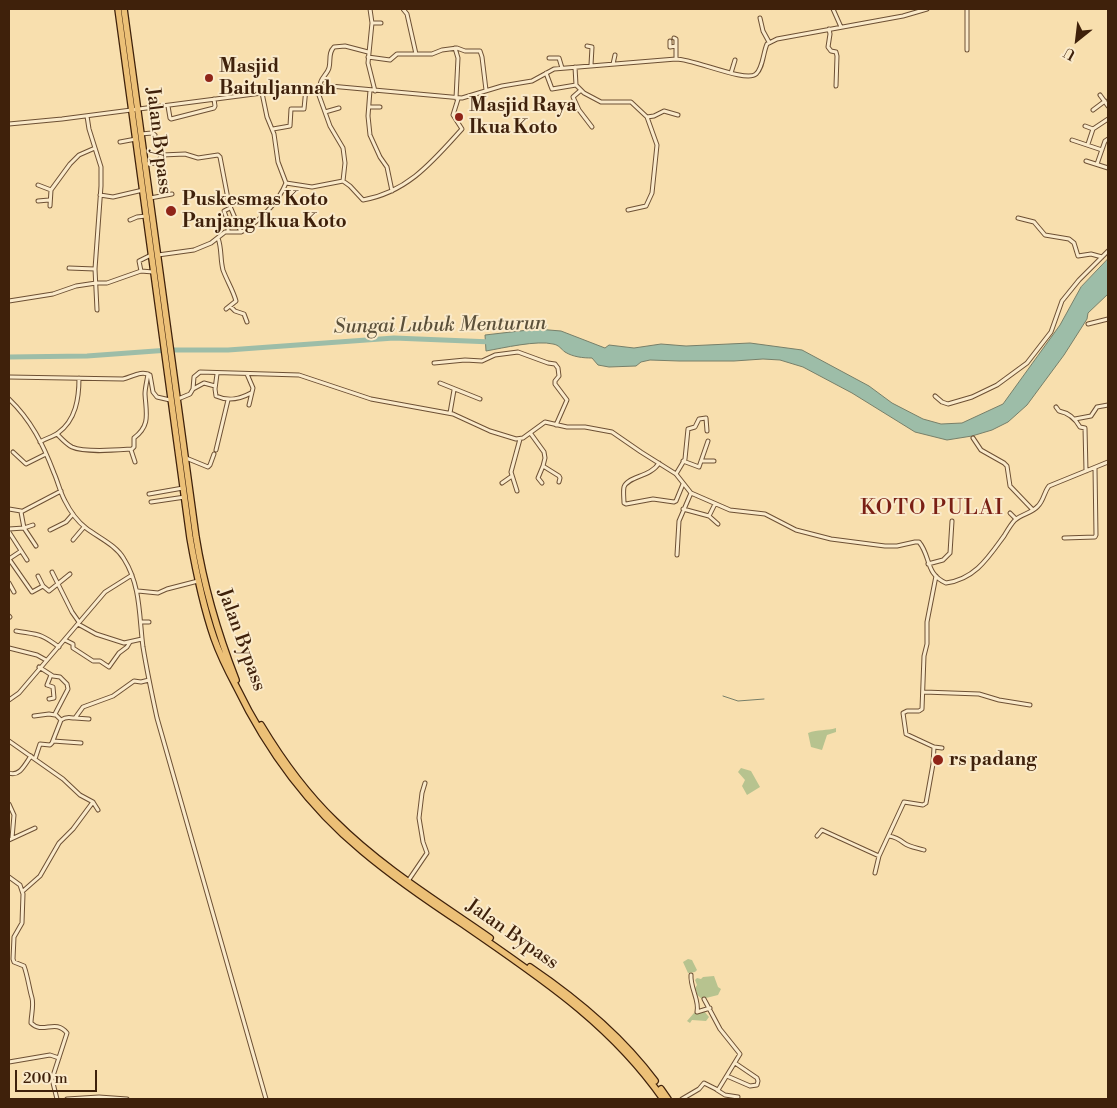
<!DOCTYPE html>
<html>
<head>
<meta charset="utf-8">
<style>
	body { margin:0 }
	#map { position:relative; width:1117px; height:1108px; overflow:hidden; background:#f8dfae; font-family:"Libre Bodoni",serif }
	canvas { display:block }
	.frame { position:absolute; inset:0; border:10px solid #3f210b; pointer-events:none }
	.north { position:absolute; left:1052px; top:15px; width:50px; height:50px; -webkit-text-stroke:4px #faeaca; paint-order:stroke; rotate:209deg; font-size:14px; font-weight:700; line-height:20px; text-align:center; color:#3f210b }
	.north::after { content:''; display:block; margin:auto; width:18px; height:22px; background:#3f210b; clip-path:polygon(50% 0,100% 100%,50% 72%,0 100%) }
	.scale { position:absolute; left:15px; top:1070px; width:82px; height:22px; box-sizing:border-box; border:2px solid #3f210b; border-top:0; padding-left:6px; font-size:15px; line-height:18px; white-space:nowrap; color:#3f210b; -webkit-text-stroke:4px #faeaca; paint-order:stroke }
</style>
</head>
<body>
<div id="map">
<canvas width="1117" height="1108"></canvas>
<div class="frame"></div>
<div class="north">U</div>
<div class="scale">200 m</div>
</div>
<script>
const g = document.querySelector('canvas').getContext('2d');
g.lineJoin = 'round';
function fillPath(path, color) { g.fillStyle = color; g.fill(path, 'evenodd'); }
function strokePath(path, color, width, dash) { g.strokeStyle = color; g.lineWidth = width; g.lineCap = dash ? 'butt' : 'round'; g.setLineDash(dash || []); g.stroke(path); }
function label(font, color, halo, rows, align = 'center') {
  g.font = font + ' "Libre Bodoni",serif'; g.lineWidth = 4; g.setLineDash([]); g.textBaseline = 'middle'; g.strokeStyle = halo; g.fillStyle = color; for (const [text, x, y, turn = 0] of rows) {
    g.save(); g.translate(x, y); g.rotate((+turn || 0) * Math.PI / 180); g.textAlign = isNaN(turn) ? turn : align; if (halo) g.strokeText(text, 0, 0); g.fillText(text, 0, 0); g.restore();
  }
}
fillPath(new Path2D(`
	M836,728V732L827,735L822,750L811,747L808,733C818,729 827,731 836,728Z
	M741,768L751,771L760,787L747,795L742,786L745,780L738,772Z
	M688,959L692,960L697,970L695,972L688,973L683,962Z
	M714,976L718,987L721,989L718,995L702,999L696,994L697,992L694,990L697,985L695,980L697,978L701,979L703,977Z
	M703,1010L709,1017L706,1021L692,1020L690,1023L687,1021L694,1013Z`), '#b7c38f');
const water = new Path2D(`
	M1108,259V294L1088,313L1087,319L1064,355L1027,405L1008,422L992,430L972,436L947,440L915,432L852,393L803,367L780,360L763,359L734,361H679L650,360L641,362L636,366L609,367L598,365L592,358C583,358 573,357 565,352C561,349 559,345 553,344C537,340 503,348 486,351L485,335L537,329L561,331L605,348L609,345L634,348L661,344L686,346L750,343L802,350L869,386L892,403L923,419L941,424L962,423L1003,404L1060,325L1081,287Z`);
fillPath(water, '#9dbda8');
strokePath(water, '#777f69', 1);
strokePath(new Path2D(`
	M723,696L738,701L764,699
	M827,834L840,840`), '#777f69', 1);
strokePath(new Path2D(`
	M9,357L87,356L169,350H228L394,338L492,342`), '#9dbda8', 5);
const minor = new Path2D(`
	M370,9L372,23L368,63L375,91
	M403,9L407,14L416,54
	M833,9L841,27
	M967,9V50
	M760,18L763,31L769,42
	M372,23H381
	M829,29L830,34L828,47L831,51L836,52L837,56L836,86
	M674,38L676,39V59
	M670,41V47L676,46
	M587,46L592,47L591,65
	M455,48L458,58L456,98
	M368,57L390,60L397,54H432L442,50L457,48L465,51H480L482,57L486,90
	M549,58H559L562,68
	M613,64L615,55
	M575,67L576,85L584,93L601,102H631L647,117L657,145L652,193L646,206L628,210
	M546,73L552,89L576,85
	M731,73L735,60
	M316,87L330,126L343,148L345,163L343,181
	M320,87C319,79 327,75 329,68C331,60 328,53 334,47L345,46L368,52
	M370,90L368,116L370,135L380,157L387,167L392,191
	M581,90L573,97L579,110L592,127
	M262,93L267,117L274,134L278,162L286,183
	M1100,95L1108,106
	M168,106L170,118L171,119L214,108L215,106L214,99
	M370,107H380
	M1093,110L1105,101
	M325,112L339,108
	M87,116L89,129L101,167V186L95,269L97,310
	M647,117L654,116L664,111L678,115
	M9,124L62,119L285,90L330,86L462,98L502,86L532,81L554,69L676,59C694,59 746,83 756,74C763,68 763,53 767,44L777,39L903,16L927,9
	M1085,126L1093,129
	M273,129L290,126L291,109H304L306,88
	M141,134L152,133L155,135
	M1072,140L1102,150
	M120,142L136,139
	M1088,144L1093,129L1108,119
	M1086,161L1108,168
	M146,164L157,163L162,155L185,154L198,158L218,155L220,157L229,204L241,232
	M1097,164L1105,141L1108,139
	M38,185L51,190
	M100,195L113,197L143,190
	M150,198L172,194
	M38,201L49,200
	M50,206L51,190L70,164L79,155L95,148
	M1018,218L1034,222L1045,235L1069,239L1074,243L1078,256L1091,254L1102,257
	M130,220L137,217L146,216
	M228,231V222L224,211L230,208
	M218,238C222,249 220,259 223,270C227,281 233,290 236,301L226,309
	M158,255L194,250L211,243L225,232H241L245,230C262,218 278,203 286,183L312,187L343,181L350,186L363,200C408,192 433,161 462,129L453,115L458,99
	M69,268L95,269
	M141,271L139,261L151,255
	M9,301L53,294L76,286L96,283H107L141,271L153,272
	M230,306L235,311L244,314L247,322
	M1088,324L1108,319
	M434,363L465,360L482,361L495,355L518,352L548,363L555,364L558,368L559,376L555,381V384L567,400L556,425
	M217,374L215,389L216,396C229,402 240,399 251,393
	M247,374L253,388L249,405
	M9,377L123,379C132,377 141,370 150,375L153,392L157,397L170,400
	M440,383L480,399
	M193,389L204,383L215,386
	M935,396L942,402L948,404L972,397L997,385L1027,363L1051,332L1062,301L1079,280L1108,251
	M9,399C31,420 43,444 54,473C58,482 60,492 65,501C70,511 77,521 86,528C99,538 116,545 124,559C141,586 139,617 143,647C147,671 152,695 157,718L266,1099
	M178,399L190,394L193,389L194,377L200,372L299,375L371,399L453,414L490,431L516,439L523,438L545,422L567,427H585L612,432L641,452L676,474L691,493L730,510L765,514L796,530L831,539L885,546H897L915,542H919C931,556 925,574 946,583C975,579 988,558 1004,536C1007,531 1011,524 1015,520C1022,514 1032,513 1038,506C1044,500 1044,492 1049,486L1108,462
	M1056,407L1059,411C1069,413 1075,418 1080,427L1085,428L1086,471
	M450,413L454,390
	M1075,419L1091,416L1097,407L1108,405
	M57,434C61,438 66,444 72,447C85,453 117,450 132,449L134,447V438C151,425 146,413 145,394C145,388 147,381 148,374
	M531,434L544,452L545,458L543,466L559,476L560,478L559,482
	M973,438L981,450L1004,463L1007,466L1010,486L1033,510
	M40,442C46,438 53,437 58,433C76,420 79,398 79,378
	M131,450L135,462
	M216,450L228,400
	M13,452L26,464L46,454
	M186,458L208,467L210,465L214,454
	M683,461L699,467L708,441
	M702,461H714
	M659,463C651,477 628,476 624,487C623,492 624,499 624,503L626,504L653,499L674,502L676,501L683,484
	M676,474L685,459L688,429L695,427L699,419L706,418L707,431
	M502,483L512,476
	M542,483L538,478L543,466
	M517,491L511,472L520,439
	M149,494L183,488
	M151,502L185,497
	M9,509L21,511
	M683,509L709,516L715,504
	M1010,513L1016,519
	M709,516L718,524
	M9,529L24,528L33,525
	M50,530L66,522L73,514
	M9,532L27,560
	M1064,538L1095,537L1096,535L1095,468
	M73,540L84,527
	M36,546L24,528L21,512L61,491
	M677,555L679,521L691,493
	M9,559L32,592L43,586L49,591L70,574
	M9,559L21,551
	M928,564L943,560L950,553L952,521
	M52,572L72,612L79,622
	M38,576L43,586
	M9,583L14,592
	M138,591L158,593L167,589L198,581
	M9,616L10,617
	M141,622H149
	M78,624L96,634L124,643L142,639
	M16,631C39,635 40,633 59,647
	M65,640L73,644V648L93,661H100L109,667L119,653L127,647L130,642
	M9,648L37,655L46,660
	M39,667L53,676L60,677L67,684L68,689L55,714L61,720
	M924,692L979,694L999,700L1030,705
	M49,699L54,698L53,687L47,685L51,675
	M9,700L19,693L105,592L132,575
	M34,716L49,714L55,715
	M75,718L89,719
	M9,741L63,779L80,795L93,802L98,810
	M53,741L81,743
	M934,747L942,748
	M35,759L40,744L50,745L52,743L61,720C67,716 69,718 75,718L83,707L113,696L134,681L141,682L149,680
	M9,773C20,777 25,764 31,756
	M9,804L14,815L12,838
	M817,836L822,830L879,856
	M889,836C896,837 899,839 904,843C909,847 918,848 924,850
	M9,840L35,828
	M875,873L879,856L904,802L923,805L926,803L933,764L934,747L906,734L903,713L907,711H919L922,709L924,656L927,644V622L936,576
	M9,877L20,885L23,894L22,923L14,937L13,959L14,962L24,966C28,977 29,988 32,998C34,1005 31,1016 31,1023C43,1035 55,1018 67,1033L52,1079L57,1099
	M408,881L427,853L423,842L419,818L422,793L425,783
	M23,891L40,876L59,843L73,829L93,802
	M691,975C690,988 700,1001 697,1012L710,1008
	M9,1062L50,1055L59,1058
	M727,1076L750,1086L757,1085L758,1081L757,1078L735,1063
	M717,1090L725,1095L738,1097
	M67,1099L99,1097L127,1099
	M682,1099L699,1089L704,1083L718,1090L740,1054L720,1029L704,999`);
const highway = new Path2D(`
	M118,9L190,538C196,572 203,606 214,638C220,655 228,671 236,686C267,750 308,806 362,851C394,878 429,902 464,925C539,977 610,1023 663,1099
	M124,9L196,537C204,587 218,634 236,680
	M261,725C282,760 306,793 335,821C381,867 437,901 490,938
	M530,967C577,999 621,1035 655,1081
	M661,1089L668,1099`);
strokePath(minor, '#6d5034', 5);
strokePath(highway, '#3f210b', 8);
strokePath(minor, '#faeaca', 3);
strokePath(highway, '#ecc077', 5.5);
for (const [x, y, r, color] of [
	[209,78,5,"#8f2418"],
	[459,117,5,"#8f2418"],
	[171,211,6,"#8f2418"],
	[938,760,6,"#8f2418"]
]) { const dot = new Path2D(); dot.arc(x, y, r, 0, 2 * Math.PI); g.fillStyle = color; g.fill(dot); strokePath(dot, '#faeaca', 2); }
label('bold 19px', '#3f210b', '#faeaca', [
	["Masjid",219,67],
	["Baituljannah",219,89],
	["Masjid Raya",469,106],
	["Ikua Koto",469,128],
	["Puskesmas Koto",182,200],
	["Panjang Ikua Koto",182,222],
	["rs padang",949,760]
], 'left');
label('19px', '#3f210b', '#faeaca', [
	["Jalan Bypass",158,141,83],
	["Jalan Bypass",241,640,70],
	["Jalan Bypass",512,935,35]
]);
label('italic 20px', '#5b503a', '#faeaca', [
	["Sungai Lubuk Menturun",440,326,-1]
]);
g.letterSpacing = '1px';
label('21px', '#7a1f14', '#faeaca', [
	["KOTO PULAI",932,509]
]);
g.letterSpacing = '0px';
</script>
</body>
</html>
